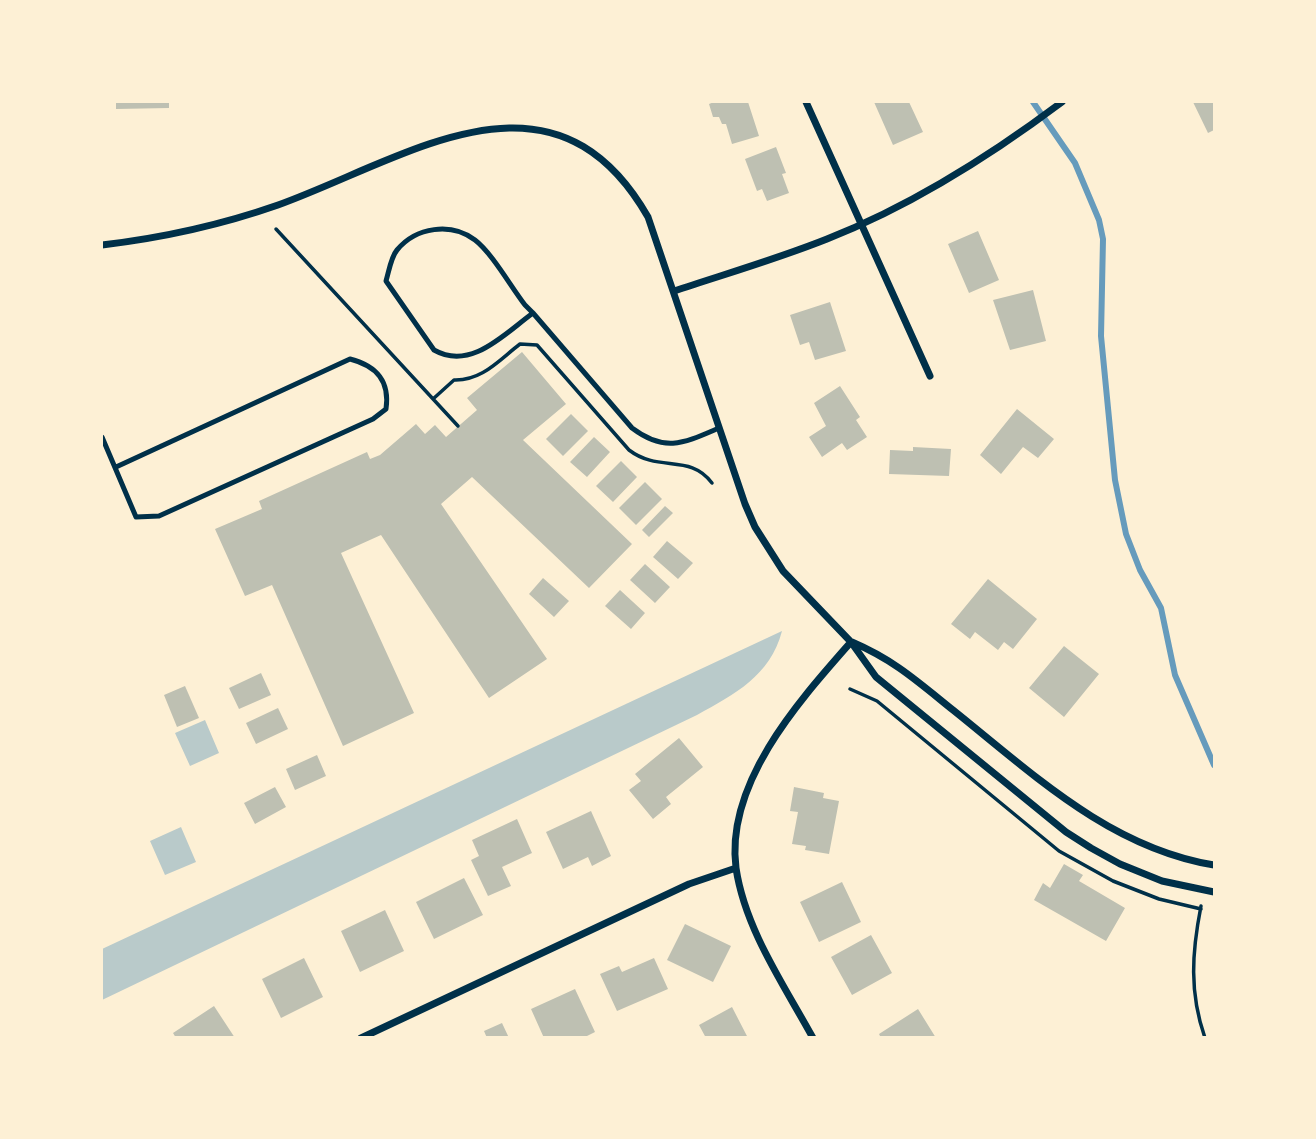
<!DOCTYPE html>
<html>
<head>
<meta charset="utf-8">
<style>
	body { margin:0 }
	#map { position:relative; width:1316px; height:1139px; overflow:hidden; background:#fdf0d5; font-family:Inter,sans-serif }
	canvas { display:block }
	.frame { position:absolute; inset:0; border:103px solid #fdf0d5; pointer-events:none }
</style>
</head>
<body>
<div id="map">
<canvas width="1316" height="1139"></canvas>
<div class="frame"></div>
</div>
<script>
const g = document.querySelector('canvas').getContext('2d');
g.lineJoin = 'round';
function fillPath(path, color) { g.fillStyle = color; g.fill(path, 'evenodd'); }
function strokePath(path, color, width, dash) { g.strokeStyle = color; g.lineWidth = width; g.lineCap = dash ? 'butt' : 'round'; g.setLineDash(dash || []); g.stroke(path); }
fillPath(new Path2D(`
	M782,631C770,676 735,694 697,715L102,1000V949Z
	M205,720L219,753L190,766L175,733Z
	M181,827L196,862L165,875L150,841Z`), '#b9caca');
strokePath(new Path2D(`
	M1033,102L1075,163L1099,220L1103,239L1101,336L1115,480L1126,534L1140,570L1161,608L1175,675L1214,765`), '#669bbc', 6);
fillPath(new Path2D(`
	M116,102H169V108L116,109Z
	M714,102H748L759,136L732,144L726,124H722L719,117H713L709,104Z
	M874,102H909L923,132L893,145Z
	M1193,102H1214V130L1208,133Z
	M776,147L786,173L782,174L789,193L767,201L762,189L757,191L745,159Z
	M978,231L999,280L969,293L948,244Z
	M1033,290L1046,341L1010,350L993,300Z
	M830,302L846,351L815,360L809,342L800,345L790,315Z
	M522,352L566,404L523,440L632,544L589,588L472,477L441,504L547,659L489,698L381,535L341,553L414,713L343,746L272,585L245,596L215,529L262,509L259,501L367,452L370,459L380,455L416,424L425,434L435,425L446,437L477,410L467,398Z
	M840,386L860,417L856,420L867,437L847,450L842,443L822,457L809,437L826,426L814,403Z
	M1017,409L1054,439L1038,458L1023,447L1001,474L980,455Z
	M571,414L588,431L563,456L546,439Z
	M594,437L610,452L587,477L570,462Z
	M913,447L951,449L949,476L889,474L890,450L913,451Z
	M621,461L637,477L613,502L596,486Z
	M645,482L662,499L636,525L619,508Z
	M665,506L673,513L649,537L642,530Z
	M667,541L693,563L678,579L653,557Z
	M645,564L670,587L655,603L630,580Z
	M543,578L569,601L554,617L529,594Z
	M988,579L1037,619L1013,649L1004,642L998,650L975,632L970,639L951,624Z
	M620,590L645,613L631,629L605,606Z
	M1064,646L1099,674L1064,717L1029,688Z
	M261,673L271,695L239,709L229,688Z
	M185,686L199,718L177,727L164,695Z
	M278,708L288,729L256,744L246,723Z
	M679,738L703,767L666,797L671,804L653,819L629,790L641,781L635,774Z
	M317,755L326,776L295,790L286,769Z
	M275,787L286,807L255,824L244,803Z
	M794,787L824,793L823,798L839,801L829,854L805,850L806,846L792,844L798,812L790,811Z
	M591,811L611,856L592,866L588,857L563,869L546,832Z
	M517,819L532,853L502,867L511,886L488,896L471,860L479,856L472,840Z
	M1064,864L1083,875L1079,881L1125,908L1106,941L1034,900L1043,883L1050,888Z
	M464,878L483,915L434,939L416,902Z
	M842,882L861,922L819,942L800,902Z
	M385,910L404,951L360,972L341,931Z
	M685,924L731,946L713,982L667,960Z
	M871,935L892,973L852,995L831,957Z
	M304,958L323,997L281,1018L262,979Z
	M654,958L668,989L617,1011L600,974L619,966L622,972Z
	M575,989L595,1032L583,1038H544L531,1009Z
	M214,1006L235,1038H176L173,1033Z
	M732,1007L748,1038H706L699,1025Z
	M918,1009L936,1038H881L879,1034Z
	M502,1023L509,1038H487L484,1031Z`), '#bec0b2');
strokePath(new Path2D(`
	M276,229L458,426
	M433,399L454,380C482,381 499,360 520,344L537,345L629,450C659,473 690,453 712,483
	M850,689L877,701L1059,851L1113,881L1159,899L1201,909
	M1201,906C1192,952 1189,992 1205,1038`), '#003049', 3.5);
strokePath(new Path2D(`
	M533,313C504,334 471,371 434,350L386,281C389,271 391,257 397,250C416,227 451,222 475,240C492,253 511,287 525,305L533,313L632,428C665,453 684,443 719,428
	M102,437L136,517L159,516L373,419L386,409C390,381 377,366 350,359L116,467`), '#003049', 5);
strokePath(new Path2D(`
	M806,102L930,376
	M102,245C161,238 221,225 278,205C408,158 553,52 648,217L745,504L755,527L783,571L851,642L876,677L1066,832L1091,848L1120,864L1162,881L1214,892
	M674,291C725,274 777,259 827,239C911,206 990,156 1062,102
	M852,642C894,660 917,681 953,710C1033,774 1110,848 1214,865
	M361,1038L689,884L736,868
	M813,1038C784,985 745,929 736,868C725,783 799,701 851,642`), '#003049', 7);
</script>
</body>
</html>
